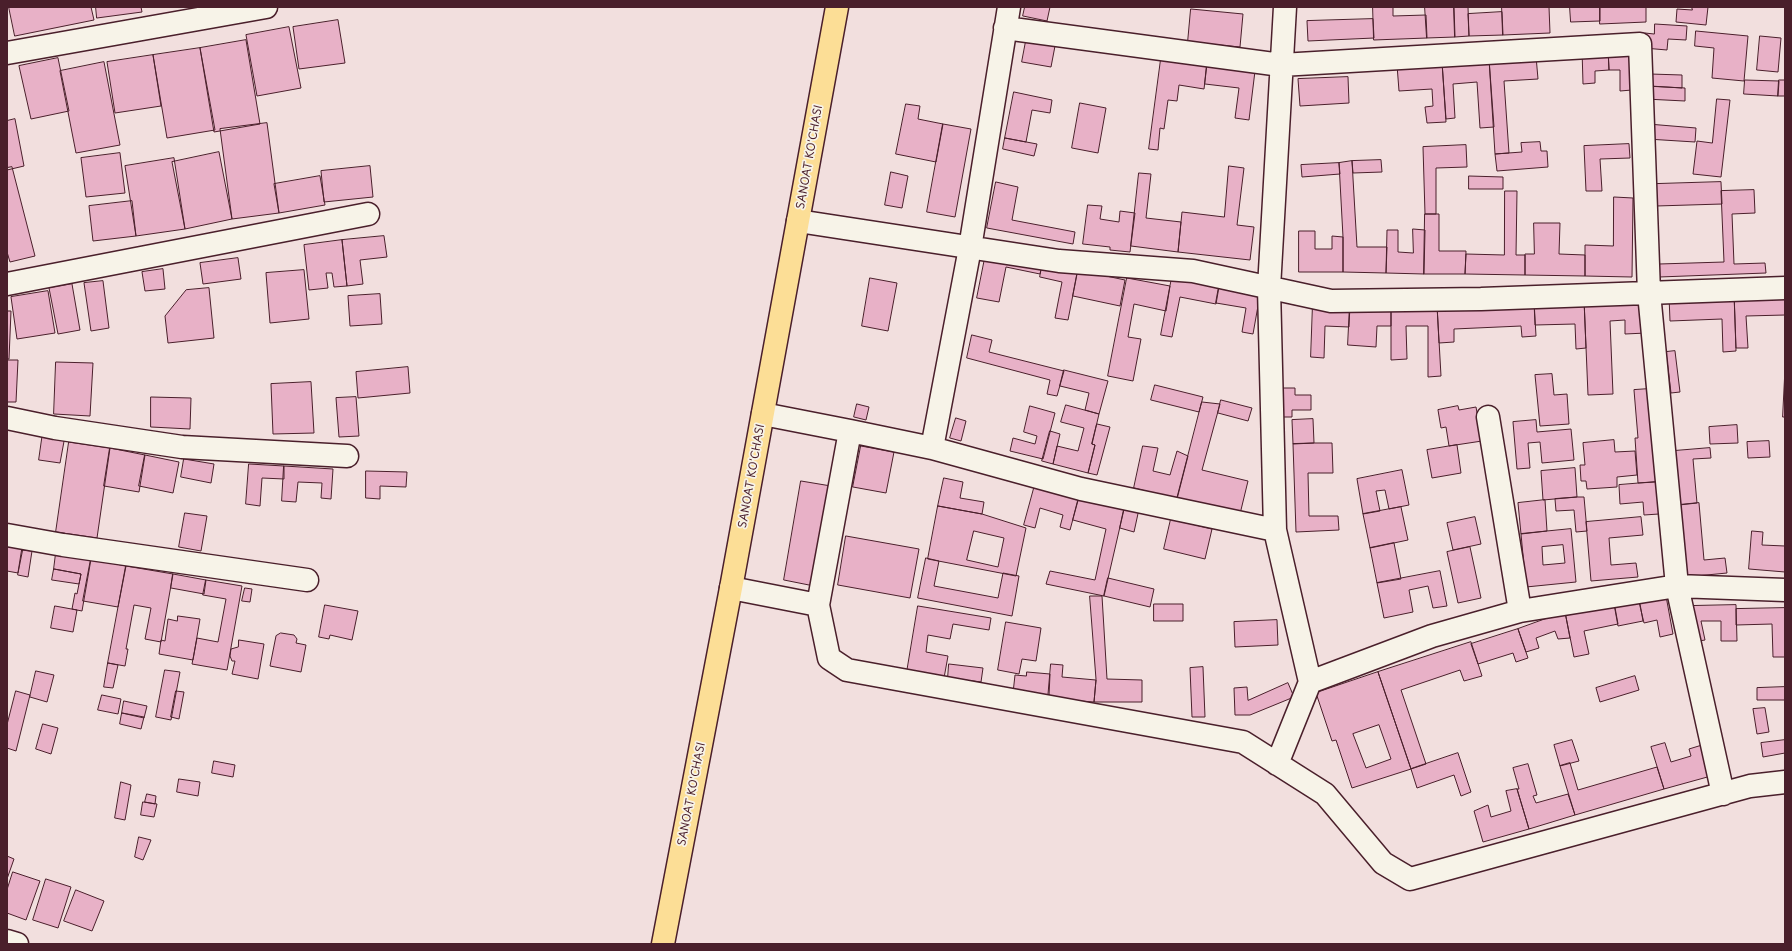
<!DOCTYPE html>
<html>
<head>
<meta charset="utf-8">
<style>
	body { margin:0 }
	#map { position:relative; width:1792px; height:951px; overflow:hidden; background:#f2dfde; font-family:"Playpen Sans",sans-serif }
	canvas { display:block }
	.frame { position:absolute; inset:0; border:8px solid #4a1f2b; pointer-events:none }
</style>
</head>
<body>
<div id="map">
<canvas width="1792" height="951"></canvas>
<div class="frame"></div>
</div>
<script>
const g = document.querySelector('canvas').getContext('2d');
g.lineJoin = 'round';
function fillPath(path, color) { g.fillStyle = color; g.fill(path, 'evenodd'); }
function strokePath(path, color, width, dash) { g.strokeStyle = color; g.lineWidth = width; g.lineCap = dash ? 'butt' : 'round'; g.setLineDash(dash || []); g.stroke(path); }
function label(font, color, halo, rows, align = 'center') {
  g.font = font + ' "Playpen Sans",sans-serif'; g.lineWidth = 3.5; g.setLineDash([]); g.textBaseline = 'middle'; g.strokeStyle = halo; g.fillStyle = color; for (const [text, x, y, turn = 0] of rows) {
    g.save(); g.translate(x, y); g.rotate((+turn || 0) * Math.PI / 180); g.textAlign = isNaN(turn) ? turn : align; if (halo) g.strokeText(text, 0, 0); g.fillText(text, 0, 0); g.restore();
  }
}
const building = new Path2D(`
	M9,7H91L94,20L15,36Z
	M96,7H141L142,12L97,18Z
	M1025,7H1050L1047,21L1023,16Z
	M1373,7H1393V16L1426,15L1427,38L1374,40Z
	M1425,7H1454L1455,37L1427,38Z
	M1454,7H1468L1469,36L1455,37Z
	M1502,7H1549L1550,33L1503,35Z
	M1570,7H1600V21L1571,22Z
	M1600,7H1646V22L1600,24Z
	M1692,7H1708L1706,25L1676,22L1677,9L1692,10Z
	M1191,9L1243,14L1240,47L1188,42Z
	M1502,12L1503,35L1469,36L1468,14Z
	M1373,19L1374,38L1308,41L1307,21Z
	M338,20L345,63L299,69L293,27Z
	M1655,24L1687,26L1686,40L1668,39L1667,50L1644,48L1645,33L1654,34Z
	M289,27L301,88L257,96L246,35Z
	M1696,31L1748,36L1744,81L1712,78L1714,48L1695,46Z
	M1760,36L1781,38L1778,72L1757,70Z
	M246,40L260,124L214,132L200,48Z
	M1026,41L1055,46L1051,67L1022,62Z
	M1630,47L1632,90L1620,91V70H1609L1608,48Z
	M200,48L215,130L167,138L153,55Z
	M1608,48L1609,70L1595,71V83L1583,84L1582,49Z
	M153,55L161,106L115,113L107,62Z
	M1536,56L1538,79L1504,81L1509,153L1495,154L1489,59Z
	M58,58L69,111L31,119L19,66Z
	M1161,59L1207,64L1204,89L1179,85L1177,101L1168,100L1164,129L1160,128L1158,150L1149,149Z
	M1489,59L1494,127L1480,128L1477,82L1453,84L1455,118L1446,119L1442,62Z
	M104,62L120,145L76,153L60,71Z
	M1442,62L1446,122L1427,123L1425,107L1433,106L1432,89L1399,91L1397,65Z
	M1207,64L1255,71L1249,120L1235,118L1239,88L1205,84Z
	M1650,74L1682,75V88L1650,86Z
	M1348,77L1349,103L1300,106L1298,79Z
	M1745,80L1779,81L1778,96L1744,94Z
	M1779,80H1785V96H1778Z
	M1645,86L1685,88V101L1645,99Z
	M1014,92L1052,100L1050,113L1032,110L1026,142L1005,138Z
	M1717,99L1730,100L1721,177L1693,174L1697,141L1712,143Z
	M1080,103L1106,108L1098,153L1072,148Z
	M906,104L920,106L918,119L943,124L936,162L896,154Z
	M15,119L24,166L7,170V121Z
	M267,123L279,213L232,219L220,129Z
	M943,124L971,129L955,217L927,212Z
	M1648,124L1696,128L1695,142L1647,139Z
	M1005,138L1037,144L1034,156L1003,149Z
	M1540,142L1541,151H1547L1548,167L1497,171L1495,154L1522,152L1521,143Z
	M1629,144L1630,158L1600,159L1602,191H1586L1584,146Z
	M1466,145L1467,167L1436,168V214H1425L1423,147Z
	M219,152L232,219L185,229L172,162Z
	M120,153L125,193L86,197L81,158Z
	M174,158L185,229L136,236L125,166Z
	M1381,160L1382,172L1353,173L1352,161Z
	M1352,161L1357,247H1387L1386,273L1343,272V237L1339,163Z
	M1339,163L1340,174L1302,177L1301,165Z
	M370,166L373,197L324,202L321,171Z
	M1229,166L1244,168L1237,225L1254,227L1250,260L1178,252L1182,212L1224,217Z
	M12,167L35,256L10,262L7,252V168Z
	M891,172L908,176L902,208L885,205Z
	M1139,173L1151,174L1146,218L1181,222L1178,252L1131,246Z
	M320,176L325,205L279,213L274,184Z
	M1469,176L1503,177V189H1469Z
	M996,182L1018,187L1012,220L1075,232L1073,244L987,228Z
	M1721,182L1722,204L1656,206V184Z
	M1754,190L1755,213L1732,214L1734,264L1765,263L1766,273L1659,277V264L1724,262L1721,191Z
	M1505,191H1517L1516,255H1525V275L1465,274L1466,254L1504,255Z
	M1614,197L1633,198L1632,277L1585,276V245L1613,246Z
	M132,201L136,236L93,241L89,206Z
	M1088,205L1102,206L1100,219L1119,222L1120,211L1135,213L1130,252L1110,250V247L1083,244Z
	M1425,214H1439V251H1466L1465,274H1424Z
	M1534,223H1560L1559,254L1585,255V276L1525,275V254H1534Z
	M1413,229L1425,230L1424,274L1386,273L1387,230H1398V252L1413,253Z
	M1299,231H1315V249H1332V236L1343,237V272H1299Z
	M384,236L387,257L360,260L363,284L347,286L342,240Z
	M342,240L347,286L334,287L332,273H326L328,288L309,290L304,245Z
	M986,253L1042,264L1040,274L1006,267L999,302L977,298Z
	M238,258L241,279L203,284L200,263Z
	M1043,262L1078,269L1068,320L1055,318L1062,282L1040,277Z
	M163,269L165,289L145,291L142,272Z
	M304,270L309,319L270,323L266,273Z
	M1078,270L1125,280L1120,306L1073,296Z
	M1173,272L1220,281L1216,304L1180,297L1172,337L1161,335Z
	M870,278L897,283L888,331L862,326Z
	M1127,278L1170,286L1166,311L1134,304L1128,337L1141,339L1133,381L1108,376Z
	M103,281L109,328L91,331L84,283Z
	M1220,281L1261,289L1253,334L1242,332L1246,308L1216,303Z
	M72,284L80,330L58,334L49,288Z
	M209,288L214,338L168,343L165,316L186,290Z
	M1785,290V315L1746,316L1748,348H1736L1734,292Z
	M48,291L55,333L17,339L11,297Z
	M1734,293L1736,351L1723,352L1722,319L1670,321L1669,296Z
	M380,294L382,324L350,326L348,296Z
	M1644,296L1646,333L1625,334V320L1610,321L1613,394L1588,395L1584,299Z
	M1584,299L1586,348L1576,349L1575,324L1535,325L1534,301Z
	M1534,301L1536,336L1522,337L1521,326L1454,329V342L1439,343L1437,305Z
	M1313,302L1350,304L1349,327L1325,326L1324,358L1311,357Z
	M1350,304L1391,306V326H1377L1376,347L1348,345Z
	M1437,305L1441,376L1428,377V326H1406L1407,359L1391,360V306Z
	M7,311H11L9,359H7Z
	M972,335L992,340L989,352L1064,371L1057,396L1047,394L1050,380L967,358Z
	M1675,351L1680,392L1671,393L1666,352Z
	M7,360H18L16,402H7Z
	M56,362L93,363L90,416L54,414Z
	M408,367L410,393L358,398L356,372Z
	M1785,369V417H1783Z
	M1064,370L1108,381L1099,414L1085,410L1089,393L1060,386Z
	M1552,374L1554,395L1567,394L1569,424L1540,426L1535,375Z
	M311,382L314,433L273,434L271,384Z
	M1155,385L1203,397L1199,412L1151,400Z
	M1282,388H1295V395H1311V410H1292V417H1283Z
	M1649,389L1656,482L1638,483L1635,438H1638L1634,390Z
	M151,397L191,398L190,429L151,427Z
	M356,397L359,436L339,437L336,398Z
	M1221,400L1252,408L1248,421L1218,413Z
	M1202,402L1220,404L1202,470L1248,481L1240,514L1177,499Z
	M857,404L869,407L866,420L854,417Z
	M1066,405L1099,414L1092,444L1095,445L1088,473L1053,464L1057,446L1078,451L1084,428L1061,422Z
	M1030,406L1055,413L1043,459L1010,451L1013,438L1035,444L1037,436L1024,432Z
	M1458,406L1459,410L1476,407L1482,441L1449,446L1446,427L1441,428L1438,410Z
	M956,418L966,421L961,441L950,438Z
	M1313,419L1314,443L1293,444L1292,420Z
	M1536,420L1537,432L1571,429L1574,460L1542,463L1540,442L1528,443L1530,468L1517,469L1513,422Z
	M1097,424L1110,427L1097,475L1088,473L1095,445L1092,444Z
	M1737,425L1738,443L1710,444L1709,427Z
	M1050,431L1060,434L1053,464L1042,461Z
	M43,432L65,436L60,463L39,460Z
	M1614,440L1615,452L1635,451L1637,475L1617,477V487L1587,489L1586,481H1581L1580,465H1585L1583,443Z
	M1769,441L1770,457L1748,458L1747,442Z
	M69,442L110,448L97,538L56,532Z
	M1314,443H1332L1333,473H1308L1309,516H1338L1339,530L1296,532L1293,444Z
	M1457,445L1461,473L1432,478L1427,450Z
	M861,446L894,452L886,493L853,487Z
	M1143,446L1158,448L1153,471L1170,475L1177,451L1188,456L1177,499L1134,488Z
	M110,448L145,455L139,492L104,486Z
	M1710,448L1711,458L1693,459L1697,503L1679,505L1674,451Z
	M145,455L179,462L173,493L139,486Z
	M184,459L214,464L211,483L181,477Z
	M249,464L284,466V479L262,478L260,506L246,504Z
	M284,466L333,469L331,499L321,498L322,483L298,482L296,502L282,501Z
	M1575,468L1577,497L1543,500L1541,471Z
	M1402,470L1409,505L1389,509L1385,490L1376,491L1380,511L1363,514L1357,479Z
	M366,471L407,472L406,487L380,486V499L366,498Z
	M944,478L963,482L960,498L984,502L982,514L938,506Z
	M801,481L831,486L814,586L784,580Z
	M1036,481L1080,493L1070,530L1060,527L1063,515L1040,508L1035,528L1024,525Z
	M1656,482L1659,514L1644,515L1643,502L1620,504L1619,485Z
	M1080,493L1125,505L1104,596L1046,584L1050,571L1095,580L1106,529L1073,520Z
	M1577,497H1584L1587,531L1576,532L1574,510L1556,511L1555,499Z
	M1545,500L1547,531L1521,534L1518,503Z
	M1699,503L1704,560L1725,558L1727,573L1686,577L1679,505Z
	M1125,505L1139,509L1134,532L1120,528Z
	M938,506L982,514L1026,528L1016,576L928,559ZM974,531L1004,538L998,567L967,560Z
	M1401,507L1408,540L1370,548L1363,514Z
	M185,513L207,516L201,551L179,547Z
	M1475,517L1481,544L1453,550L1447,523Z
	M1641,517L1643,535L1609,538L1611,565L1636,563L1638,577L1591,581L1586,522Z
	M1171,519L1212,529L1205,559L1164,549Z
	M1571,529L1576,582L1526,587L1521,534ZM1563,545L1565,563L1543,565L1542,547Z
	M1752,531L1763,532L1762,545L1785,546V572L1749,569Z
	M846,536L919,549L910,598L838,585Z
	M1394,543L1401,579L1377,583L1370,548Z
	M7,545L23,548L18,573L7,571Z
	M1470,547L1481,598L1458,603L1447,552Z
	M22,550L32,551L28,577L18,575Z
	M56,553L91,559L82,611L72,609L75,593L77,594L81,574L54,569Z
	M926,558L939,561L934,586L998,598L1003,573L1019,576L1012,616L918,598Z
	M91,559L126,566L118,607L83,601Z
	M126,566L173,574L161,642L145,639L151,608L134,605L126,649H128L125,666L108,663Z
	M54,569L81,574L79,584L52,580Z
	M1440,571L1447,606L1433,608L1428,586L1409,590L1413,612L1384,618L1377,583Z
	M173,574L206,580L204,594L171,588Z
	M1108,578L1154,589L1150,607L1104,596Z
	M206,580L242,586L227,670L192,664L197,638L218,642L226,599L203,595Z
	M245,588L252,589L250,602L242,601Z
	M1090,596H1102L1107,679L1142,680V702H1094L1096,680Z
	M1666,596L1673,634L1660,637L1657,620L1644,623L1639,602Z
	M1639,598L1643,621L1618,626L1614,604Z
	M1614,602L1618,624L1584,631L1589,654L1574,657L1565,612Z
	M1154,604H1183V621H1154Z
	M325,605L358,611L352,640L330,635L329,639L319,637Z
	M1736,605L1737,641H1721V621H1701L1705,640L1693,642L1689,606Z
	M55,606L77,610L73,632L51,628Z
	M918,606L991,618L989,630L953,624L950,639L928,635L926,652L948,656L944,678L907,672Z
	M1785,608V657H1773L1772,624L1736,625V609Z
	M1565,612L1570,638L1558,639L1555,631L1536,638L1539,648L1526,652L1518,629Z
	M178,616L200,619L193,660L159,654L161,640L165,641L168,619L177,621Z
	M1277,620L1278,645L1235,647L1234,622Z
	M1006,622L1041,628L1036,661L1022,659L1019,674L998,670Z
	M1518,629L1528,658L1516,662L1513,653L1478,664L1471,644Z
	M281,633L294,635L297,639L296,643L306,645L301,672L270,666L276,636Z
	M239,640L264,644L258,679L232,674L235,661H232L230,656L231,649L238,647Z
	M1471,642L1482,676L1464,681L1460,670L1401,690L1426,764L1411,769L1378,672Z
	M108,663L118,665L113,688L104,687Z
	M949,664L983,668L981,682L948,678Z
	M1051,664L1063,665L1062,677L1096,680L1094,702L1048,699Z
	M1203,667L1205,717H1192L1190,668Z
	M165,670L180,672L171,720L156,717Z
	M36,671L54,675L47,702L30,697Z
	M1027,672L1050,674L1049,696L1013,693L1015,675L1026,676Z
	M1378,672L1411,769L1352,788L1336,740L1332,741L1316,693ZM1379,725L1391,759L1366,768L1353,734Z
	M1635,676L1639,690L1600,702L1596,688Z
	M1288,683L1294,697L1250,715H1235L1234,688L1247,687L1248,700Z
	M1785,687V700H1757V688Z
	M16,691L30,695L16,751L7,748V725Z
	M176,691L184,692L179,719L171,717Z
	M102,695L121,699L118,714L98,710Z
	M124,701L147,706L144,718L122,713Z
	M1765,708L1769,732L1757,734L1753,709Z
	M122,713L144,717L141,729L120,724Z
	M43,724L58,728L51,754L36,749Z
	M1572,740L1579,761L1560,766L1554,745Z
	M1785,740V753L1763,757L1761,743Z
	M1665,743L1671,762L1691,756L1689,749L1702,745L1711,776L1664,789L1651,747Z
	M1458,753L1471,792L1461,796L1454,775L1417,788L1411,769Z
	M214,761L235,765L233,777L212,773Z
	M1570,763L1578,790L1657,767L1664,789L1575,815L1560,766Z
	M1528,764L1537,795L1533,796L1536,803L1568,794L1575,815L1529,829L1517,789H1519L1513,768Z
	M179,779L200,782L198,796L177,792Z
	M121,782L131,785L125,820L115,818Z
	M1517,789L1529,829L1483,842L1474,811L1488,805L1491,817L1511,811L1506,791Z
	M147,794L156,796L155,804L145,802Z
	M143,802L157,804L154,817L141,815Z
	M139,837L151,840L143,860L135,857Z
	M7,856L14,859L7,879Z
	M13,872L40,881L26,920L7,913V890Z
	M46,879L71,887L58,928L33,920Z
	M76,890L104,901L92,931L64,921Z`);
fillPath(building, '#e8b1c7');
strokePath(building, '#4a1f2b', 1);
const minor = new Path2D(`
	M1005,28L1281,65L1640,44L1649,293L1677,586L1723,794
	M7,53L266,7
	M798,221L1059,261L1193,271L1331,301L1481,299L1785,288
	M7,284L368,214
	M763,414L850,431
	M1488,417L1520,611
	M7,418L55,428L182,447L347,456
	M932,448L970,248L1009,7
	M1275,530L1269,288L1285,7
	M7,535L63,545L307,580
	M731,588L818,605L829,658L847,670L1243,742L1325,794L1383,863L1410,879L1750,786L1785,782
	M818,605L850,431L932,448L1081,489L1275,530L1310,682
	M1277,764L1310,682L1432,636L1520,611L1677,586L1785,590
	M7,941L17,944`);
const major = new Path2D(`
	M663,944L731,588L837,7`);
strokePath(minor, '#4a1f2b', 25);
strokePath(major, '#4a1f2b', 25);
strokePath(minor, '#f7f3e8', 22);
strokePath(major, '#fcde96', 22);
label('11px', '#4a1f2b', '#f7f3e8', [
	["SANOAT KO'CHASI",810,157,-80],
	["SANOAT KO'CHASI",752,476,-80],
	["SANOAT KO'CHASI",692,794,-79]
]);
</script>
</body>
</html>
